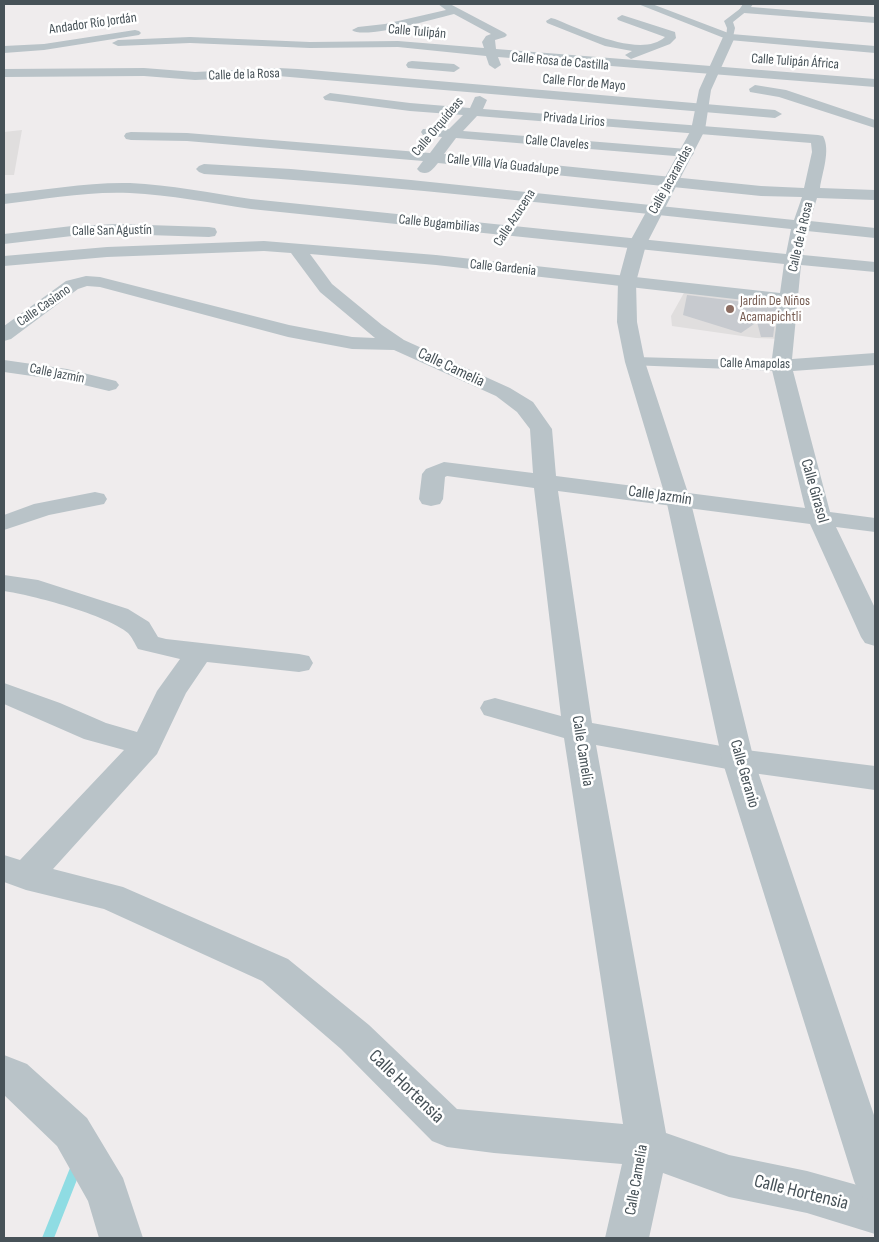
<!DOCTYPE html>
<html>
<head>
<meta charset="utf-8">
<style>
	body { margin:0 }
	#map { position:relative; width:879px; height:1242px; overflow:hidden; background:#efeced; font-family:"Sofia Sans Condensed",sans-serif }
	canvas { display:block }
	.frame { position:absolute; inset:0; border:5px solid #475258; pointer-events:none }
</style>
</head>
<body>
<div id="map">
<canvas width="879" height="1242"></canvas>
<div class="frame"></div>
</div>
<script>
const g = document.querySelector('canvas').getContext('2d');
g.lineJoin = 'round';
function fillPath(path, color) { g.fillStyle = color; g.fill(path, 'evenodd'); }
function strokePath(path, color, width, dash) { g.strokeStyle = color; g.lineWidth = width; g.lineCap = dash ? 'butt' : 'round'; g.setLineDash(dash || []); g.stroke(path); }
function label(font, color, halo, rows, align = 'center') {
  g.font = font + ' "Sofia Sans Condensed",sans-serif'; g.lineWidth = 5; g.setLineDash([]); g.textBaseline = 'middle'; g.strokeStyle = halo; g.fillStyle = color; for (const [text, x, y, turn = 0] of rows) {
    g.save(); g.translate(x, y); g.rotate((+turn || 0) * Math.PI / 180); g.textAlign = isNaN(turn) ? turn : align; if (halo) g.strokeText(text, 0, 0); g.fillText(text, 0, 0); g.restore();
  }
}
fillPath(new Path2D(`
	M22,130L14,175H4V132Z
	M685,291L785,301L782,339L756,338L672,326L671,316Z`), '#e0dede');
fillPath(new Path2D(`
	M74,1166L78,1168L80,1172L54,1238H42L70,1168Z`), '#8fdce3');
fillPath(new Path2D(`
	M687,295L777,306L773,337H761L757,322L741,333L683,315Z`), '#c7cacf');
fillPath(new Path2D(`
	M741,8L748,10L733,22L735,28L733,37L726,39L727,28L724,21Z
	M635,357L781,361L787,363L789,366L787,369L781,371L629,365L627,362L629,359Z`), '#b9c3c8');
fillPath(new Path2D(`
	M438,4H450L505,33L507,35L505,37L495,40L496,49L875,79V87L498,57L501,65L495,69L489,65L486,56L398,47L310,48L190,43L118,46L112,43L118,40L190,37L310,42L398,41L484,48L482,42L486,36L491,34L454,14C437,18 363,40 352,30L358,27L385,24L446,10Z
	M638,4H652L731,34L875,46V53L729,40Z
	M743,4H753L751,7L875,17V23L744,13L739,10Z
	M622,15L675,32L676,38L670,44L631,59L625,55L632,51L605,46L547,23L546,21L551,18L555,19C580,29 641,59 665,37L618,20L617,18Z
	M135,30L139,31L141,33L139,35L44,50L4,53V46L44,44Z
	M412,61L454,64L460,68L454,72L408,68L406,65L408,62Z
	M144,68L195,72L278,68L298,69L775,110L782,114L775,118L278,76L195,80L144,76L4,77V69Z
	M755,85L786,90L875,120V128L779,97L750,92L749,89Z
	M330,93L410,103L470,108L475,97L480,96L487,100L483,109L818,135L823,136C831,150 822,173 820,188L875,190V200L817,198L810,221L875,228V238L807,231L803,255L875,262V272L801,265L792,359L875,353V365L793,371L830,512L875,518V532L836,527L875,608V646L865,643L861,637L810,524L558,491L592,723L738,749L875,766V790L738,771L596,745L666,1133L729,1155L807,1171L875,1190V1234L807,1213L729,1197L663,1173L649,1238H605L622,1164L494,1153L447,1147L432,1141L341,1049L262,981L104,909L26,890L4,882V855L20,860L124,750L84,739L4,704V683L60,703L106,723L137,732L157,691L180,659L138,649C135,644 132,637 128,633C107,615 32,595 4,591V575L38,580L128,609L149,622L158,637L166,639L299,654L309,656L313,663L309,670L299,672L207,662L186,693L157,754L53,869L123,887L288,959L369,1025L457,1109L623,1124L564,738L484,715L480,708L484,701L495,698L561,716L534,488L447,476L445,477L443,499L440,504L431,506L422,504L419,499L422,474L426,469L444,462L533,473L530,429L517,412L496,396L394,350L352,349L288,337L100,287L87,286L78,289L11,339L4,341V326L66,281L86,276L100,277L289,325L352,337L375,338L320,292L291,253L264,251L107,257L4,266V256L107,247L264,241L436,255L780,293L784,264L251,209C211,203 170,195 130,193C88,191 45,199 4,204V194C45,190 88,182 130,183C170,185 211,193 251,199L786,254L791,229C595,209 400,185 204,174L199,172L196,169L199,166L204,164L291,169L411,180L794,220L802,197L761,196L438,163C432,170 429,175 420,172L417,169L423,161L187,141L131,140L126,139L124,136L126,133L131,132L187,133L430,153L442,137L423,135L421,132L423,129H449L463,115L410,111L325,100L323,97ZM477,116L811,143L812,152L804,188L761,186L444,154L456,138L687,157L692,156L694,153L692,150L687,149L463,131ZM310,254L436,265L779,304L771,366L805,508L556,476L552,429L533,402L510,388L404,340L382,325L332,284Z
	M117,224L209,227L215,228L217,232L215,236L209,237L117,234L72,236L4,244V234L72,226Z
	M4,360L67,369L116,381L119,385L116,389L109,391L67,381L4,372Z
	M95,492L104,494L107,499L104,504L49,515L4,530V515L34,504Z
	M4,1055L27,1064L87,1118L123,1178L143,1238H99L88,1201L57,1146L4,1095Z`), '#b9c3c8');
fillPath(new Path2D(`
	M729,34L735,37L711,90L705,130L646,245L636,282L637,322L645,362L690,499L754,760L875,1118V1202L860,1196L854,1181L722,760L666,499L625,362L617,322L618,282L628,245L691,130L699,90L723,37Z`), '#b9c3c8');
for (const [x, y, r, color] of [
	[730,309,5,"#8d6e63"]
]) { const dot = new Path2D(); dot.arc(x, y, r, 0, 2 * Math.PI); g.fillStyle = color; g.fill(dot); strokePath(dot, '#fff', 2); }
label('14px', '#475258', '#fff', [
	["Andador Río Jordán",93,24,-8],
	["Calle Tulipán",417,32,5],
	["Calle Rosa de Castilla",560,62,5],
	["Calle Tulipán África",795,62,4],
	["Calle de la Rosa",244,75,-2],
	["Calle Flor de Mayo",584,83,5],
	["Privada Lirios",574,120,5],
	["Calle Orquídeas",438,127,-50],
	["Calle Claveles",557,143,5],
	["Calle Villa Vía Guadalupe",503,165,6],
	["Calle Jacarandas",671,180,-61],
	["Calle Azucena",515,218,-57],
	["Calle Bugambilias",439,224,6],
	["Calle San Agustín",112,231,-1],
	["Calle de la Rosa",801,237,-77],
	["Calle Gardenia",503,268,6],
	["Calle Casiano",44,306,-35],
	["Calle Amapolas",755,364,1],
	["Calle Jazmín",57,374,11]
]);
label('14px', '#785e54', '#fff', [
	["Jardin De Niños",740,301],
	["Acamapichtli",740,317]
], 'left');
label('16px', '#475258', '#fff', [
	["Calle Camelia",451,368,25],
	["Calle Girasol",814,491,74],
	["Calle Jazmín",660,496,8],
	["Calle Camelia",582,751,81],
	["Calle Geranio",744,774,74],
	["Calle Camelia",637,1180,-80]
]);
label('19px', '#475258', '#fff', [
	["Calle Hortensia",406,1087,44],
	["Calle Hortensia",801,1193,14]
]);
</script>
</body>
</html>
